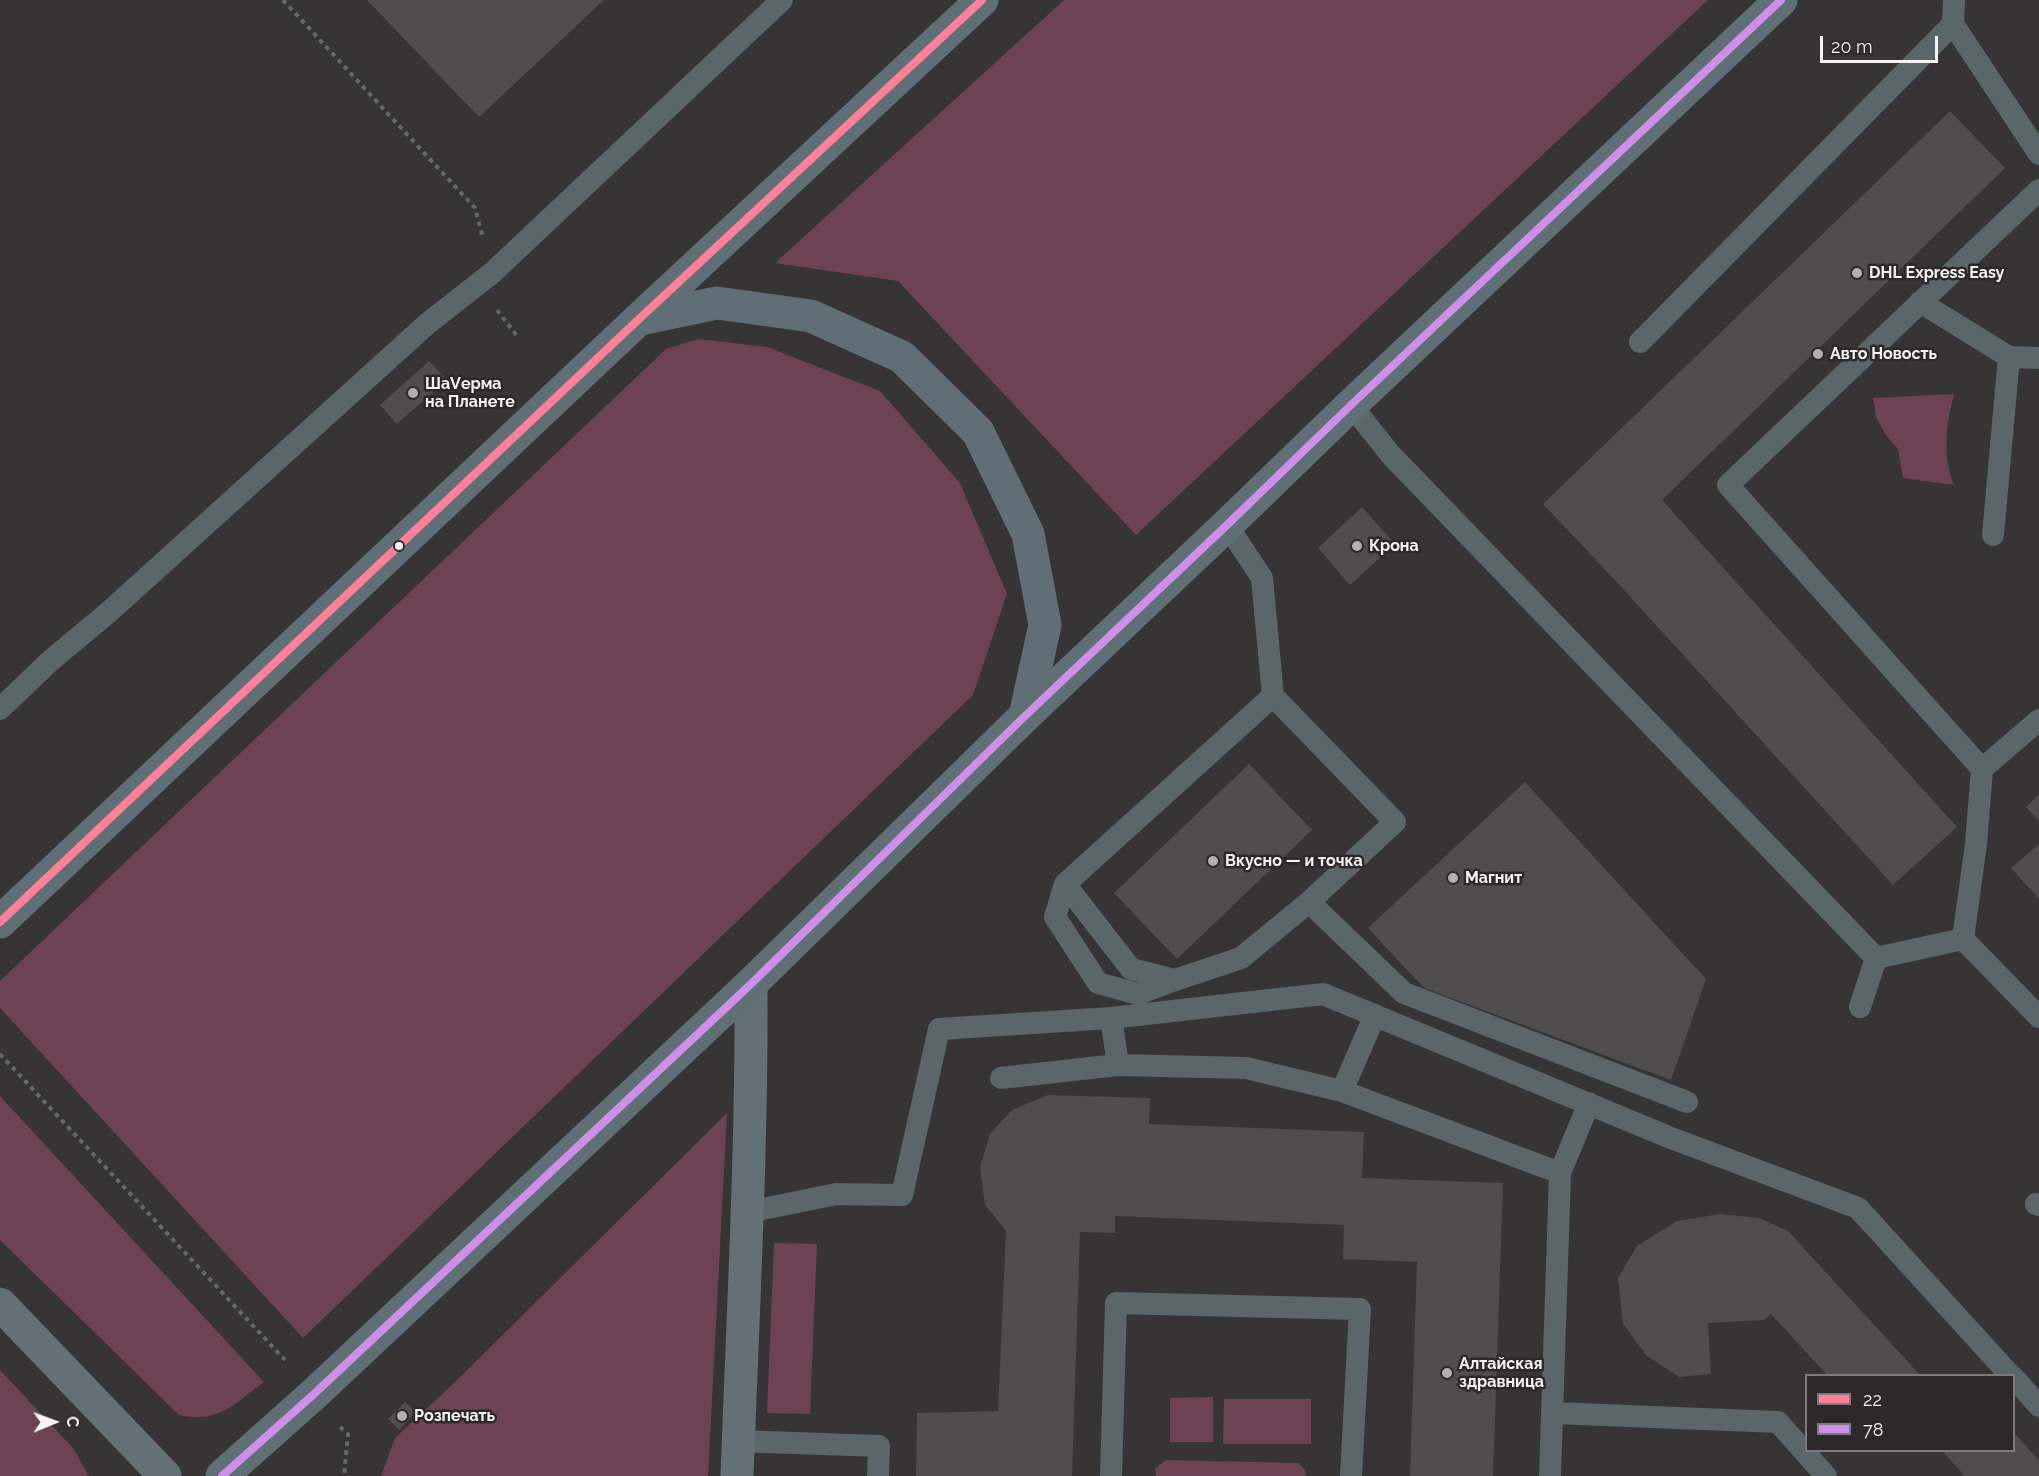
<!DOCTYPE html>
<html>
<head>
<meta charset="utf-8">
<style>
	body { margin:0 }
	#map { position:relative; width:2039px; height:1476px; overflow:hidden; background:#363435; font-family:Raleway,sans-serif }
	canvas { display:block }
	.legend { position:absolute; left:1805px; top:1374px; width:210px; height:78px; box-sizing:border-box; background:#2d292a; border:2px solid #7d7a7b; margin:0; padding:8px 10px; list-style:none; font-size:18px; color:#f6f3f4 }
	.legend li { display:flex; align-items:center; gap:12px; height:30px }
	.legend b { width:30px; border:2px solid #7d7a7b }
	.north { position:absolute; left:24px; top:1392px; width:60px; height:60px; -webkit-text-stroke:4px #2d292a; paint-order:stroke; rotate:89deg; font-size:16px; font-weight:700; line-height:24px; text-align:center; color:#f6f3f4 }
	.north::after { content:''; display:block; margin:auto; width:21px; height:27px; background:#f6f3f4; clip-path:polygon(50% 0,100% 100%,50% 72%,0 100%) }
	.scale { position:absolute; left:1820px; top:36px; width:118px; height:27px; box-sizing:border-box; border:3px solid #f6f3f4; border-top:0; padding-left:8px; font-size:18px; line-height:21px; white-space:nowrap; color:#f6f3f4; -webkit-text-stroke:4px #2d292a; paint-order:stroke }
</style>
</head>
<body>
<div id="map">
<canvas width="2039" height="1476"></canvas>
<ul class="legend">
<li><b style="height:8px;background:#ff8098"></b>22</li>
<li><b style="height:8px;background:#ce8fe9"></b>78</li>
</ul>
<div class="north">С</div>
<div class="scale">20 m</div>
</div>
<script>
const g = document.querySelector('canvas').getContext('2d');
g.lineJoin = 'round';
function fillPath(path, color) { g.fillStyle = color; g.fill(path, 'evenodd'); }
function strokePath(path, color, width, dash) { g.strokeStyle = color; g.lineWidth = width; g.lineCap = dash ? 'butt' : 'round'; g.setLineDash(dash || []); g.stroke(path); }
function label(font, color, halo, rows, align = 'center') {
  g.font = font + ' Raleway,sans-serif'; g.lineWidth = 5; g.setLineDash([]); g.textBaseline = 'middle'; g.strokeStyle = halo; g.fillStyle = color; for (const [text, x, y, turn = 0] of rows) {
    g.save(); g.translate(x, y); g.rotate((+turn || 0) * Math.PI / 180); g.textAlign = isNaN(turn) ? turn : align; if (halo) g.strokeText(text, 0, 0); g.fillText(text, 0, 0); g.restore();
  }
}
fillPath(new Path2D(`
	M1064,0H1708L1136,535L898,281L775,263Z
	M698,339L767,347L880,391L960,483L1007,594L973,695L303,1338L0,1008V981L666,349Z
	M1954,394C1946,426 1942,454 1954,485L1903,478L1898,449L1886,435L1876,417L1873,398Z
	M0,1096L264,1382C234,1404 218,1424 179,1415L0,1240Z
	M727,1113L708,1476H381L395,1438L451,1386Z
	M774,1243L817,1244L810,1414L767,1413Z
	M0,1370L73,1448L89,1476H0Z
	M1213,1397V1442H1170V1398Z
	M1224,1399H1311V1444H1223Z
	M1166,1460L1299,1463L1305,1470L1306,1476H1156L1155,1468Z`), '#6d4253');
fillPath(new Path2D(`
	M367,0H604L479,117Z
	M1950,111L2005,168L1662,500L1957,827L1893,885L1613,578L1543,504Z
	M429,361L447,380L397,424L380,405Z
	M1362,507L1395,544L1350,585L1318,548Z
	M1249,764L1312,830L1177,959L1114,893Z
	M1525,782L1706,979L1671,1080L1424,988L1368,928Z
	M2039,794V821L2026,807Z
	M2039,844V899L2011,868Z
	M1048,1095L1150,1098L1149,1124L1364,1132L1362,1178L1503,1183L1493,1476H1410L1417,1262L1343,1259L1344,1225L1115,1216V1233L1080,1232L1072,1476H916L917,1413L998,1411L1006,1231L985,1205L980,1167L990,1134L1012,1110Z
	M1720,1214L1759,1218L1788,1231L1921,1376H1828L1771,1314L1764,1320L1708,1323L1711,1374L1679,1377L1647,1356L1623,1324L1618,1278L1637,1246L1677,1221Z
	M405,1402L416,1412L399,1430L388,1419Z
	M2014,1433L2039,1460V1476H1965L1941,1450H2014Z`), '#4f4d4e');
strokePath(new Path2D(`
	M283,0L475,208L483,238
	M497,310L517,336
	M0,1054L285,1360
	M340,1427L348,1434L344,1476`), '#63696c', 4, [4.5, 4.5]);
strokePath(new Path2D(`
	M1954,0L1953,24L2039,154
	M2039,190L1728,485L1982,769L2039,720
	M1920,302L2009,357L2039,358
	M1640,342L1953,24
	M1351,405L1391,455L1876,958L1963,939L2039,1017
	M1227,525L1262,578L1273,696L1065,884L1131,969L1175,980L1241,958L1309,902L1395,822L1273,696
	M1993,535L2009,357
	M0,709L49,662L110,611L427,324L492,273L782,0
	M1065,884L1055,917L1098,983L1138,994L1175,980
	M1309,902L1404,993L1687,1102
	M1963,939L1976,844L1982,769
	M1860,1007L1876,958
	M1111,1018L1118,1065
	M1001,1078L1118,1065L1246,1068L1342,1091L1560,1173
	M1342,1091L1375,1015
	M2036,1204L2039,1205
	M748,1212L836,1194L902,1195L939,1029L1111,1018L1323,994L1671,1138L1858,1208L2011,1376
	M2014,1378L2039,1406
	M1553,1413L1778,1422L1826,1476
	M738,1441L879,1446L878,1476
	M1111,1476L1116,1303L1360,1309L1351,1476
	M1550,1476L1560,1173L1589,1103`), '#5b666b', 22);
strokePath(new Path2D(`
	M0,1304L165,1476
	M737,1476C743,1312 752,1148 751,984`), '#637076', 33);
strokePath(new Path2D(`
	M639,319L717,303L811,316L902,357L978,432L1028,534L1045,625L1025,716
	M0,922L639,319L982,0
	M222,1476L314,1394L751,984L1025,716L1227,525L1351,405L1781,0`), '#606f75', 33);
strokePath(new Path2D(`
	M0,922L639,319L982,0`), '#ff8098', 8);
strokePath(new Path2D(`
	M222,1476L314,1394L751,984L1025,716L1227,525L1351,405L1781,0`), '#ce8fe9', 8);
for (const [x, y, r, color] of [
	[1857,273,6,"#b3b0b1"],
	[1818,354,6,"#b3b0b1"],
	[413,393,6,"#b3b0b1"],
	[399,546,5,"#f6f3f4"],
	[1357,546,6,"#b3b0b1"],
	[1213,861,6,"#b3b0b1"],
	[1453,878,6,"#b3b0b1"],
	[1447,1373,6,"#b3b0b1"],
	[402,1416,6,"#b3b0b1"]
]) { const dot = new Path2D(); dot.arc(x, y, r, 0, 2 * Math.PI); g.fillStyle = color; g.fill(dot); strokePath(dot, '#2d292a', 2); }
label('bold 16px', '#f6f3f4', '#2d292a', [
	["DHL Express Easy",1869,273],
	["Авто Новость",1830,354],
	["ШаVерма",425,384],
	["на Планете",425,402],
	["Крона",1369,546],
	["Вкусно — и точка",1225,861],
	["Магнит",1465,878],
	["Алтайская",1459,1364],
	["здравница",1459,1382],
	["Розпечать",414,1416]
], 'left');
</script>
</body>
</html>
